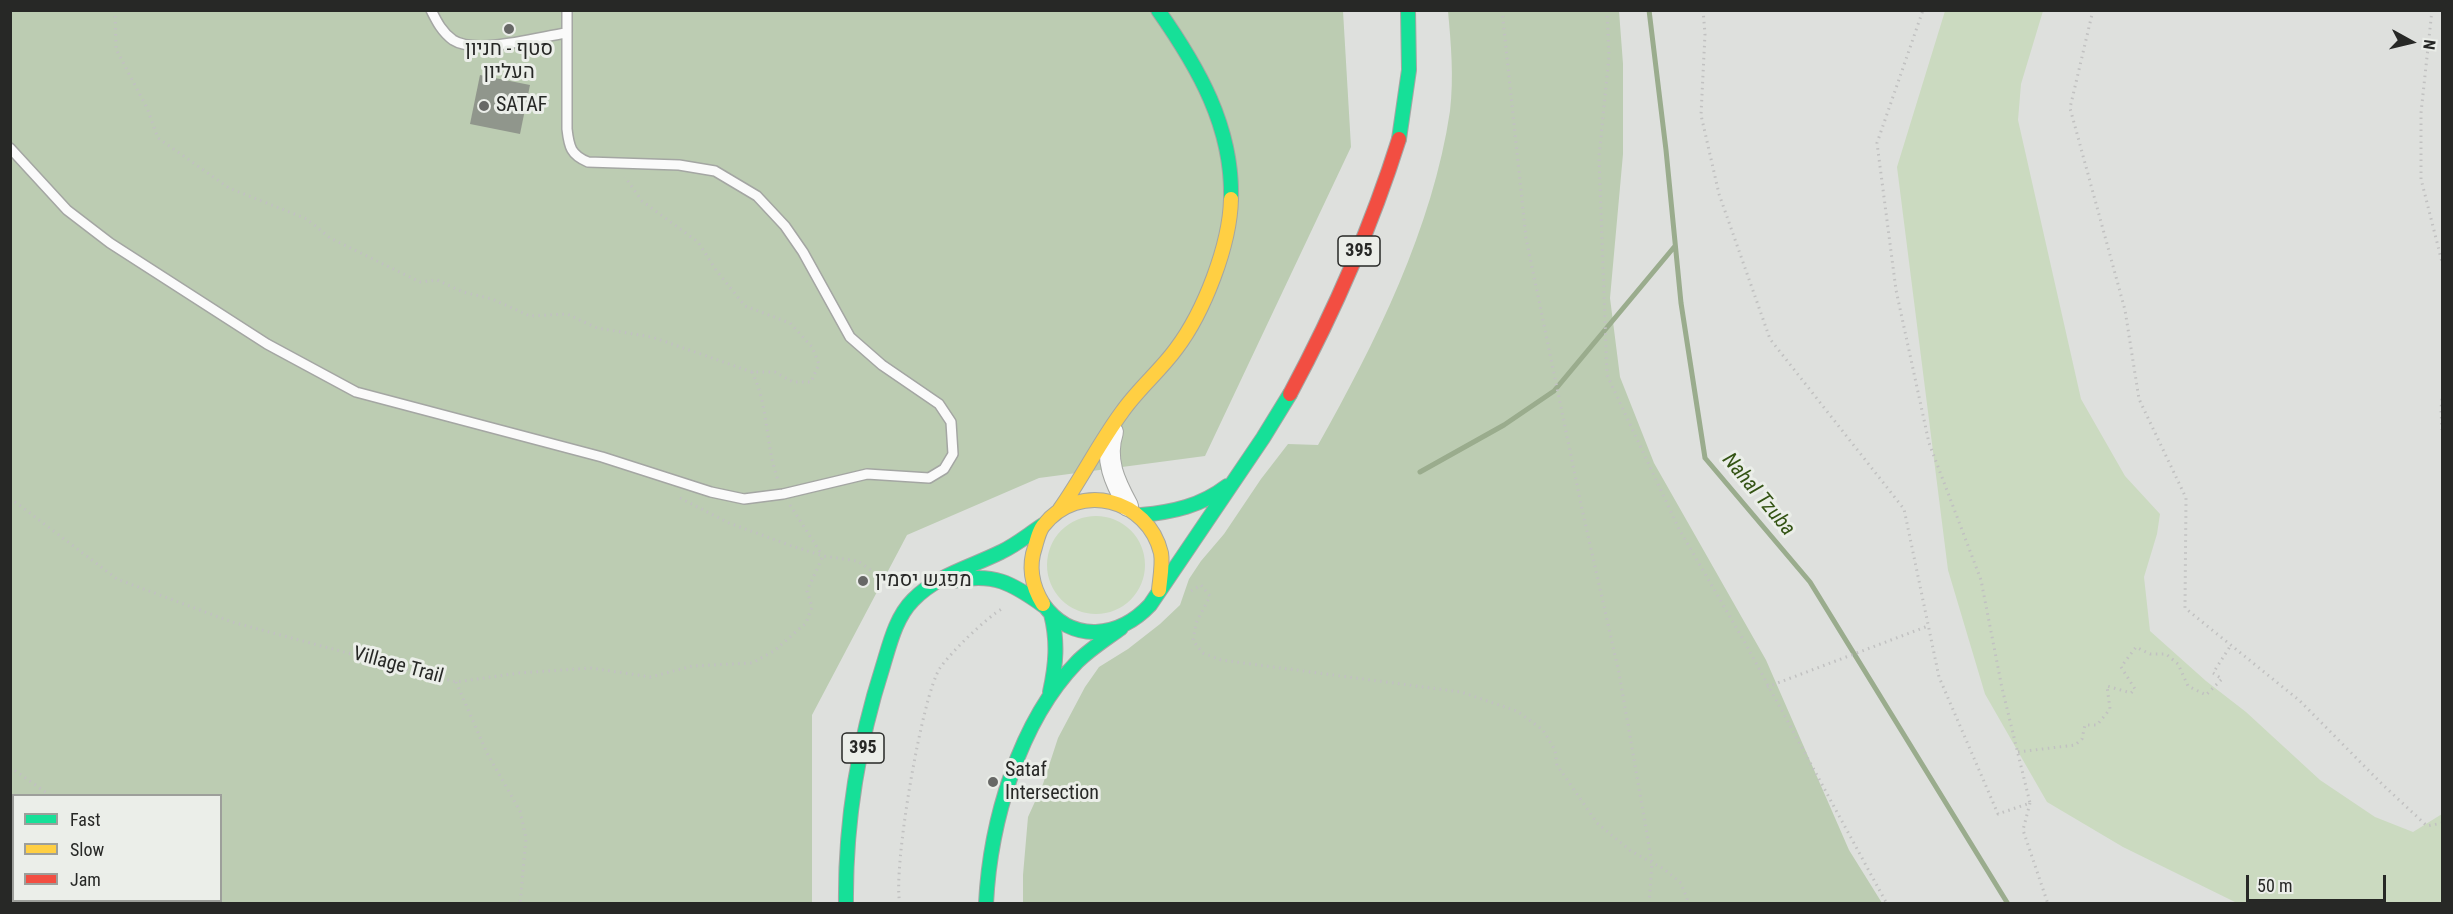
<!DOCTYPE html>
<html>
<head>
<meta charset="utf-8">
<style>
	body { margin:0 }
	#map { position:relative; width:2453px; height:914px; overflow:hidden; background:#dee0dd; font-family:"Roboto Condensed",sans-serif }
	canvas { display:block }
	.frame { position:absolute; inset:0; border:12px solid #272826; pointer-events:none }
	.legend { position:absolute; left:12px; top:794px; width:210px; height:108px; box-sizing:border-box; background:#ebeee9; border:2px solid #9d9f9b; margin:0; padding:8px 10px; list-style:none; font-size:18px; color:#272826 }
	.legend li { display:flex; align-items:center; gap:12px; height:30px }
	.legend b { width:30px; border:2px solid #9d9f9b }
	.north { position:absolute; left:2381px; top:12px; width:60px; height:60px; -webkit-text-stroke:4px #ebeee9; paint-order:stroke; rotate:98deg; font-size:16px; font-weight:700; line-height:24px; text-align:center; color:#272826 }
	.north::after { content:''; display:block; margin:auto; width:21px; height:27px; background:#272826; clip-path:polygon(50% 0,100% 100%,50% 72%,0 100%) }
	.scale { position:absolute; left:2246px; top:875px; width:140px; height:27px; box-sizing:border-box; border:3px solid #272826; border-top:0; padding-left:8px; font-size:18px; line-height:21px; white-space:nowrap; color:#272826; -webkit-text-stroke:4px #ebeee9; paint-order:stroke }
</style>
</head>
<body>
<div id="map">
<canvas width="2453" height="914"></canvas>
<div class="frame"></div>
<ul class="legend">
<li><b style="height:8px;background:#16e098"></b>Fast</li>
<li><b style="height:8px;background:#ffcf43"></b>Slow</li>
<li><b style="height:8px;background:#f24e42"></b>Jam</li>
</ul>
<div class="north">N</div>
<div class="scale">50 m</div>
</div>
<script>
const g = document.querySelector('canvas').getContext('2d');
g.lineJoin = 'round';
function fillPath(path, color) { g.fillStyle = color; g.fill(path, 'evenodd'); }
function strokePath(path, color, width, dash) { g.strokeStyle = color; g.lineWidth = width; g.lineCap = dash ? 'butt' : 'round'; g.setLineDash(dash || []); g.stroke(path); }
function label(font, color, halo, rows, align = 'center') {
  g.font = font + ' "Roboto Condensed",Heebo,sans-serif'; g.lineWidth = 6; g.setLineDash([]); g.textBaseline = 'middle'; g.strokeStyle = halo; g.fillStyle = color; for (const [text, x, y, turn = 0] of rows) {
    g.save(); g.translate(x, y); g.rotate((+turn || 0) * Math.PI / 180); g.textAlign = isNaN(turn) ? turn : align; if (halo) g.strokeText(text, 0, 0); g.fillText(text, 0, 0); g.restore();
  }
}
fillPath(new Path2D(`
	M1945,11H2043L2021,84L2018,120L2081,399L2125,476L2160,514L2157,534L2144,577L2150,631L2206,681L2246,712L2320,780L2375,817L2413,832L2442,814V903H2237L2123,847L2047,802L1985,694L1948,570L1897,167Z
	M1047 565a49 49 0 1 1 98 0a49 49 0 1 1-98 0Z`), '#cbdac0');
fillPath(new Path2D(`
	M10,11H1343L1351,147L1205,456L1039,478L907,535L812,715V903H11ZM14,796H220V900H14Z
	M1448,11H1619L1623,64V154L1610,298L1620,377L1654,463L1766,660L1849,850L1882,903H1023V875L1028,817L1043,784L1058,738L1085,687L1099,667L1128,649L1160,624L1180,605L1189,579L1201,561L1224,534L1261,479L1288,444L1318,445C1375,344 1433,227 1450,111C1454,77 1451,44 1448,11Z`), '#bcccb2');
strokePath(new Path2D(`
	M1649,10L1666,150L1681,303L1705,458L1810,582L2008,904
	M1420,472L1504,425L1554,391L1675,246`), '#9aac8d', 5);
fillPath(new Path2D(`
	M480,75L530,85L520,134L470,124Z`), '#90968c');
const lane = new Path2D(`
	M431,10C437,22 442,32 453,40C476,55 539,37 566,33
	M10,148L67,210L110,243L267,344L356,392L602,457L711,492L744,499L783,494L867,474L929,478L944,469L953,454L951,422L939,404L882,365L850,337L803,252L785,226L757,196L715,171L679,165L588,162C571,155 569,147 567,129V10`);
const street = new Path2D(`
	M1113,432C1104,460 1115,482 1128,506`);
const fast = new Path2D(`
	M1158,10C1198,67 1233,127 1231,199
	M1399,139L1409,70L1408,10
	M1141,515C1173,512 1201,506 1227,486
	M953,581C993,572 1012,583 1044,606
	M1043,604C1072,644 1119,638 1150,605L1263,438L1290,394
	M1050,692C1056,665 1058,641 1051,614
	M846,904C845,823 858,744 883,666C890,643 896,617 913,600C937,575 971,567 1001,552C1016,545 1029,534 1043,525
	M986,904C990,822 1019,722 1077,662C1090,649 1106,639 1121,628`);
const slow = new Path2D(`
	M1060,509C1082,478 1099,443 1122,412C1138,389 1160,371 1176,349C1204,312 1230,245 1231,199
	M1043,604C1032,586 1028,567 1035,547C1037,540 1039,531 1043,526C1079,480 1148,499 1161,553C1163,564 1160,579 1159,590`);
const jam = new Path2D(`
	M1290,394C1334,312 1371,228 1399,139`);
strokePath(lane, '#a4a6a3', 12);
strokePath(street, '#a4a6a3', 22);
strokePath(fast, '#a4a6a3', 16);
strokePath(slow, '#a4a6a3', 16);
strokePath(jam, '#a4a6a3', 16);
strokePath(new Path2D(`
	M115,10L116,49L147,108L158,138L229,188L307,219L330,238L420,282L437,280L463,292L492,299L530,316L567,314L597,328L652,337L752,372H775L793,382H811L819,364L812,347L790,323L745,306L716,270L698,242L642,201L625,177
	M1502,10L1526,238L1582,509L1619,673L1652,863L1649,904
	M1607,10L1609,56L1599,157L1607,375L1679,529L1744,641L1887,904
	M1703,10L1705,34L1701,115L1719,194L1770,339L1904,509L1939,677L1998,814L2030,803L2002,688L1981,580L1929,443L1896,290L1877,143L1923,10
	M2093,10L2070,108L2125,310L2139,399L2186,498L2185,608L2300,701L2382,784L2427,826L2442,823
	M2432,10L2421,113V179L2442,262
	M752,372C769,406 765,445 778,480
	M2442,399L2441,409L2442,430
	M10,498L117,579L232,622L456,682L519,673L591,668L651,677L692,666L752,663L774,651L806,623L812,607L807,591L823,556
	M680,498L729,523L792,546L823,556L858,561L894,587
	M790,505L822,555
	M1191,591L1201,585L1210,596L1196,623L1193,641L1203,653L1221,660L1461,692L1517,711L1543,730L1555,750L1557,765L1597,823L1631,851L1664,869L1681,883L1689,904
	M456,682L487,753L520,811L526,838L520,904
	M1767,687L1928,626
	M2018,752L2075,745L2082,739L2085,725H2097L2110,709L2107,686L2131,693L2135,689L2121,667L2136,647L2150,654H2166L2178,664L2188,686L2206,695L2222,679L2213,673L2231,645
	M10,767L51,796
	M2030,803L2023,830L2048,904
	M10,806L14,807
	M189,900L191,904
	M900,904C892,871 922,695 940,668C952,651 985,619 1003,608`), '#c1c1c1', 3, [1.5, 4.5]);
strokePath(lane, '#fafafa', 9);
strokePath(street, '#fafafa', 20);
strokePath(fast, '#16e098', 14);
strokePath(slow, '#ffcf43', 14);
strokePath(jam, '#f24e42', 14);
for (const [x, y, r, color] of [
	[509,29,6,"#676866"],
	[484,106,6,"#676866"],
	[863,581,6,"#676866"],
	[993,782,6,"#676866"]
]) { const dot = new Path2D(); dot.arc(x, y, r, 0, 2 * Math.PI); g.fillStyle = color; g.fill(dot); strokePath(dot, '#ebeee9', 2); }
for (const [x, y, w] of [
	[1359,251,42],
	[863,748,42]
]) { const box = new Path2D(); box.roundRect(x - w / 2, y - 15, w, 30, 4.5); g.fillStyle = '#ebeee9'; g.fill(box); strokePath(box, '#272826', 1.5); }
label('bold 18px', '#272826', null, [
	["395",1359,251],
	["395",863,748]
]);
label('20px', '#272826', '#ebeee9', [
	["סטף - חניון",509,50,"center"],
	["העליון",509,73,"center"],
	["SATAF",496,106],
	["מפגש יסמין",875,581],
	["Sataf",1005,771],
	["Intersection",1005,794]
], 'left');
label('20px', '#272826', '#ebeee9', [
	["Village Trail",398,666,15]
]);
label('italic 21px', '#335313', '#ebeee9', [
	["Nahal Tzuba",1758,495,50]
]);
</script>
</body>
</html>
